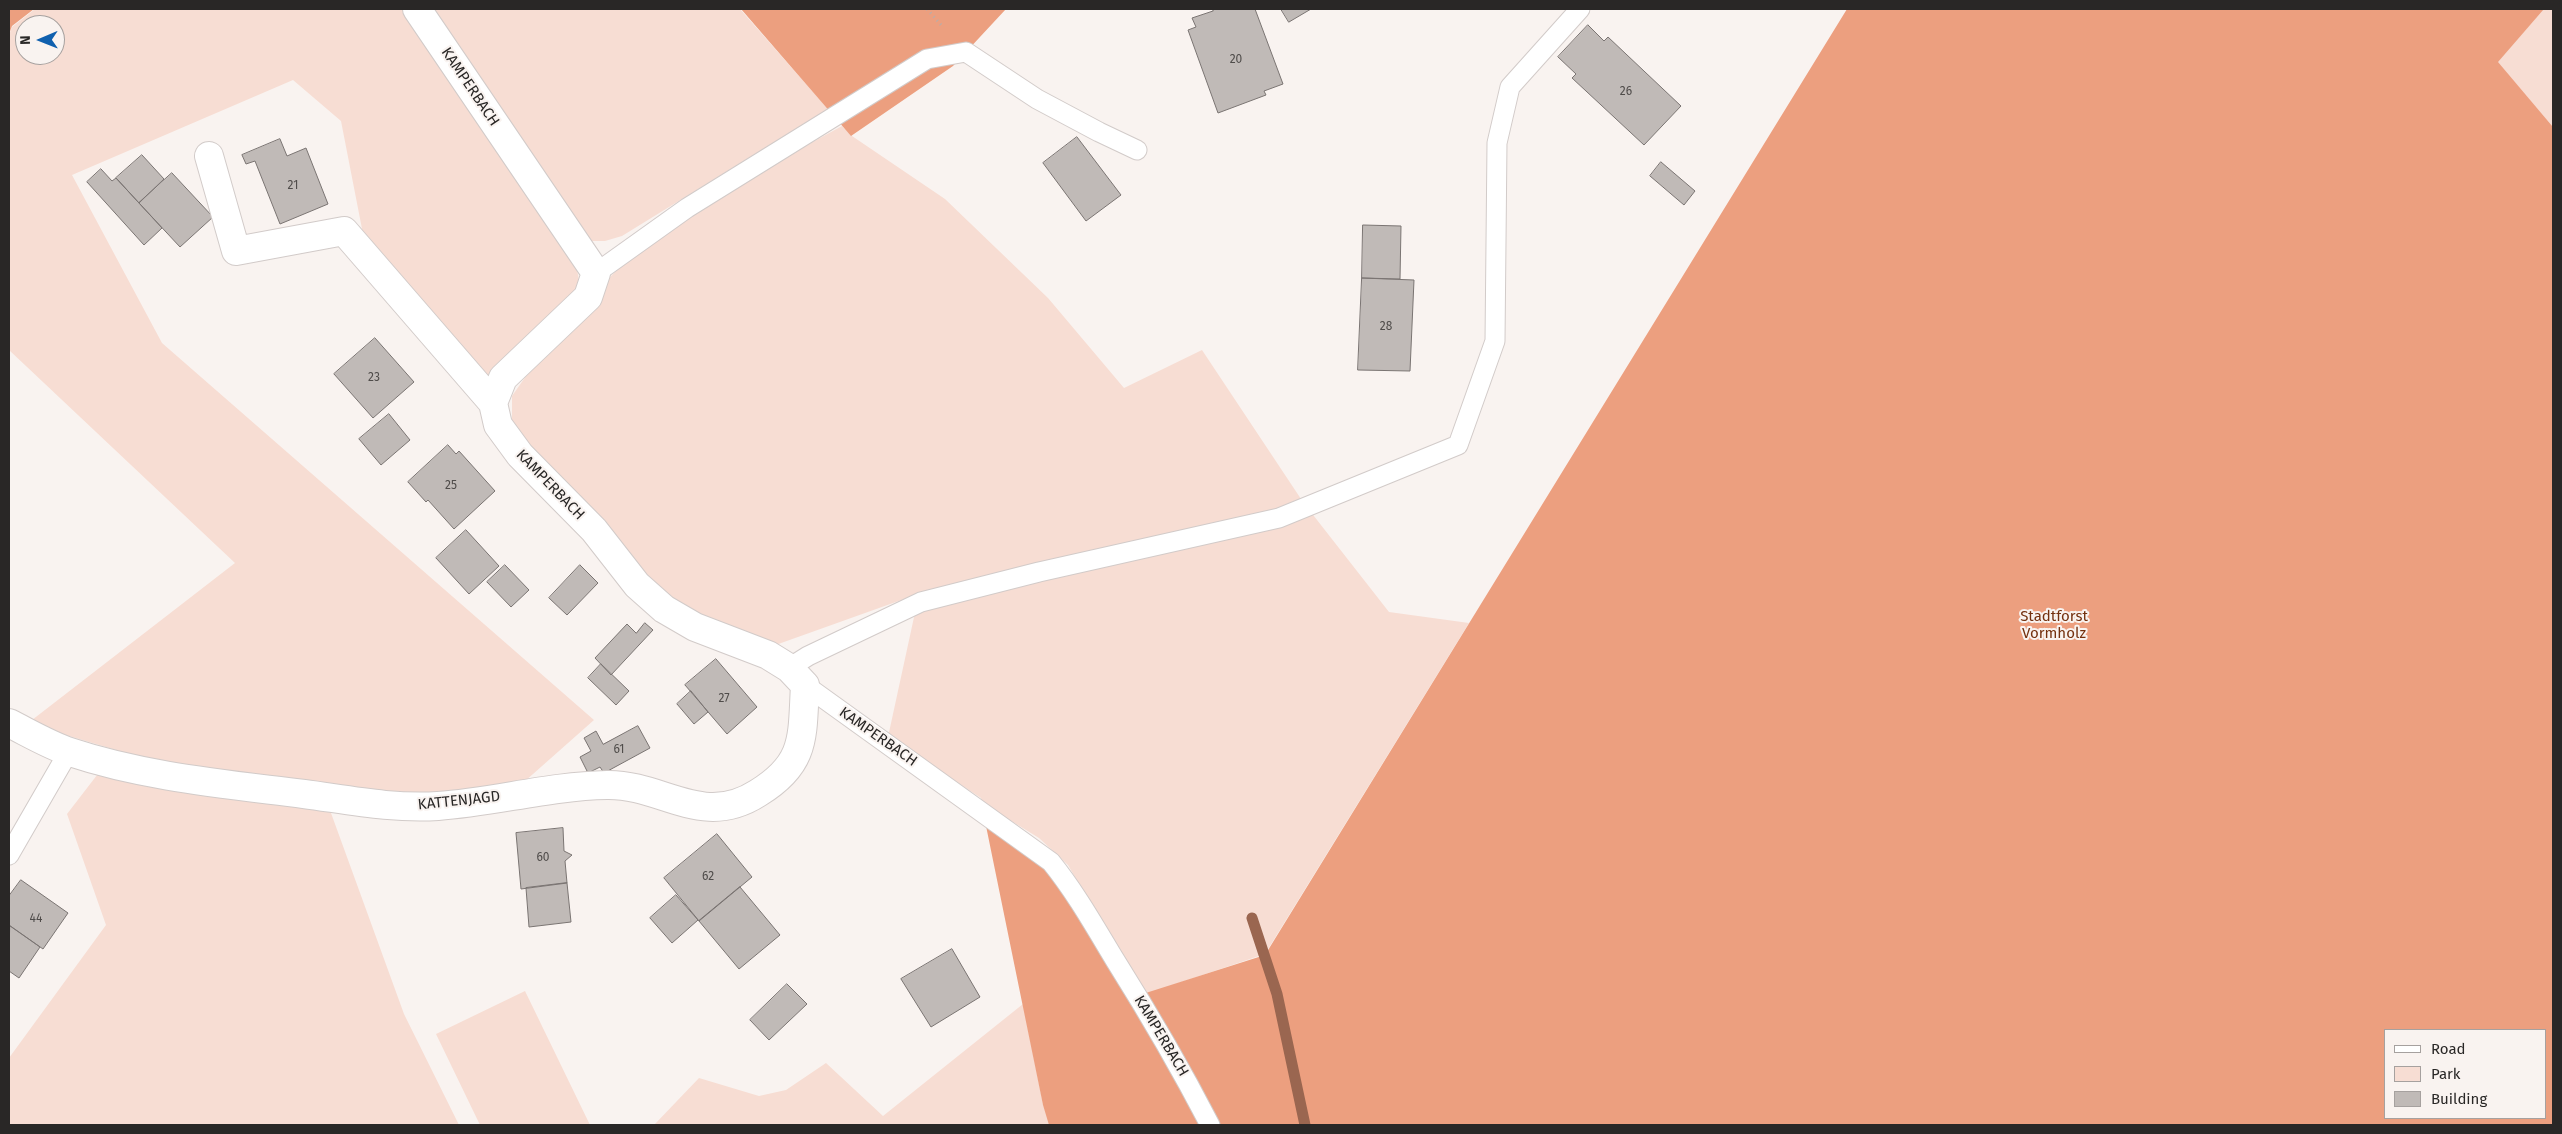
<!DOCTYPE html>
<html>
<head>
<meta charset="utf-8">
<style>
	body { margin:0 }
	#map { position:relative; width:2562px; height:1134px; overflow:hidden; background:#f9f3f0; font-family:"Fira Sans",sans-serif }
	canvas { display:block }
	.frame { position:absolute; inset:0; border:10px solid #292726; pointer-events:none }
	.legend { position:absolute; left:2384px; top:1029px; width:162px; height:90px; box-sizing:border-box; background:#f9f3f0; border:1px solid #a6a19f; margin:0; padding:6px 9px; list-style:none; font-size:15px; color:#292726 }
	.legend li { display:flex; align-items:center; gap:10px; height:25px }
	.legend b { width:25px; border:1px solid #a6a19f }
	.north { position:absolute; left:15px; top:15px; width:50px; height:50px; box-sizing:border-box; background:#f9f3f0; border:1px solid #a6a19f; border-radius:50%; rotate:269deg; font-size:14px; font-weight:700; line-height:20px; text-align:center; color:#292726 }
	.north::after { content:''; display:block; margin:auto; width:18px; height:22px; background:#1060ae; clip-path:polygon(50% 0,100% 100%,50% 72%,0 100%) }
</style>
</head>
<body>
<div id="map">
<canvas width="2562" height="1134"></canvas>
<div class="frame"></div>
<ul class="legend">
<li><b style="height:6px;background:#fff"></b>Road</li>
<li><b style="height:14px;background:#f7ddd3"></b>Park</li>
<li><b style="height:14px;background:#c0bab7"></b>Building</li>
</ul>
<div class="north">N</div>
</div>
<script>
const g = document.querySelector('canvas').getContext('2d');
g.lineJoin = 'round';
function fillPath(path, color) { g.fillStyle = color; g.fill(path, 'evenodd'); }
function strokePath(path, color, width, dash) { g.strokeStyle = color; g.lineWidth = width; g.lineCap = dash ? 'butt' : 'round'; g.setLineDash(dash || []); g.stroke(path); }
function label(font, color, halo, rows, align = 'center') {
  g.font = font + ' "Fira Sans",sans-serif'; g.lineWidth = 4; g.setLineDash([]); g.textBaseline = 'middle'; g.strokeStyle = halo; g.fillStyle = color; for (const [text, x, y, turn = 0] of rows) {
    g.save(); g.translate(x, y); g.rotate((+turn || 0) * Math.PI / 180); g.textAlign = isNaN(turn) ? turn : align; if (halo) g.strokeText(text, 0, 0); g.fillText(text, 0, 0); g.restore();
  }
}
fillPath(new Path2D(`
	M35,9H405L576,264L579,280L576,292L489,380L363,234L341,121L293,80L72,175L162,343L594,720L524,782L418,797L112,755L116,750L59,733L32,720L235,563L9,350V35L12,27ZM25,25H55V55H25Z
	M424,9H740L828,109L622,236L605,241H589Z
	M2544,9H2553V127L2497,62Z
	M842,126L852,136L945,199L1048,298L1124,388L1202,350L1303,502L1276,514L921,593L770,647L695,619L665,598L526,448L512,423V396L538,359L603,284L635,252L756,173Z
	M1310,511L1389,612L1469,623L1265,954L1143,995L1068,865L1039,838L982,803L981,798L888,737L916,608Z
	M104,766L327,802L404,1014L459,1125H9V1058L106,925L67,814Z
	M525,991L590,1125H480L436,1034Z
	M1023,1004L1043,1104L1050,1125H654L699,1078L759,1096L786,1090L826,1063L883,1116Z`), '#f7ddd3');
fillPath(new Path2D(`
	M9,9H34L12,26L9,34Z
	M741,9H1006L953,66L851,136Z
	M1847,9H2544L2498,62L2553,127V1125H1049L1043,1105L985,821L1048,871L1130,998L1265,955ZM2386,1030H2546V1118H2386Z`), '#ec9f7f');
strokePath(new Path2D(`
	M1252,918L1277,994L1305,1125`), '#9a6650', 11);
const building = new Path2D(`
	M1212,9H1255L1283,84L1264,91L1266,95L1218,113L1188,30L1196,27L1192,18L1213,11Z
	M1281,9H1311L1289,22Z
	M1588,25L1604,41L1608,37L1681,106L1644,145L1572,78L1576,74L1558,57Z
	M1077,137L1121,195L1086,221L1043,163Z
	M280,139L287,156L306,148L328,204L280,224L255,161L246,164L242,155Z
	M142,155L164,179L139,203L116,178Z
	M1661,162L1695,191L1684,205L1650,176Z
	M101,169L112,181L116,178L162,228L144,245L87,182Z
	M172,173L213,217L180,247L139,203Z
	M1363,225L1401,226L1400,279L1362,278Z
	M1362,278L1414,280L1410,371L1358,370Z
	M375,338L414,382L373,418L334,374Z
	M389,414L410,440L381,465L359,439Z
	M448,445L456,454L459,451L495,491L454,529L428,500L426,502L408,482Z
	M466,530L499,566L469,594L436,558Z
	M505,565L529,590L511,607L487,582Z
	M580,565L598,583L567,615L549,598Z
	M645,623L653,630L611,675L595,658L627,624L636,633Z
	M716,659L757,707L727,734L685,685Z
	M601,664L629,691L616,705L588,678Z
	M691,691L708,712L694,724L677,704Z
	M638,726L650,748L604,773L600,767L588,773L580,757L591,751L584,738L596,731L603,744Z
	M563,828L564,851L572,855L565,861L567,883L521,889L516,833Z
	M717,834L752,877L699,921L664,878Z
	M21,880L68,913L43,949L9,925V896Z
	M567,883L571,922L529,927L526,888Z
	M740,887L780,935L739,969L699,921Z
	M676,895L698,920L672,943L650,918Z
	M10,926L40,947L19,978L9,971Z
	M952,949L980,997L931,1027L901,979Z
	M787,984L807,1004L769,1040L750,1020Z`);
fillPath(building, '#c0bab7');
strokePath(building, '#7a7472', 1);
const service = new Path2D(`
	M596,273L687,208L927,59L966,52L1037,99L1099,132L1137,150
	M789,668L808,656L921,602L1039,572L1279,518L1458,445L1495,341L1497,143L1510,87L1580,9
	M805,685L1051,862C1076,893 1095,927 1115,960C1149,1014 1181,1069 1210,1125
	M9,855L69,751`);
const minor = new Path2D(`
	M209,156L236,251L344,231L493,403
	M9,723C29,733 49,745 70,752C145,777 226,784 304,794C349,800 393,809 438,806C494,802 550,786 607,785C663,784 702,829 758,793C807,763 802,736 805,685L789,668L768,655L695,627L664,609L637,585L594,530L520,455L498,425L493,403L503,378L588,297L596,273L417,9`);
strokePath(service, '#d2cbc9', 21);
strokePath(minor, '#d2cbc9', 30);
strokePath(new Path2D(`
	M927,9L943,27`), '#b4afad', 3, [1, 4]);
strokePath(service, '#fff', 19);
strokePath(minor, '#fff', 28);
label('12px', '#4f4c4a', null, [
	["20",1236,60],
	["26",1626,92],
	["21",293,186],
	["28",1386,327],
	["23",374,378],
	["25",451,486],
	["27",724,699],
	["61",619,750],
	["60",543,858],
	["62",708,877],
	["44",36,919]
]);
label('15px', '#292726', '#f9f3f0', [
	["KAMPERBACH",470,87,56],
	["KAMPERBACH",550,485,46],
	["KAMPERBACH",878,737,35],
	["KATTENJAGD",459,801,-6],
	["KAMPERBACH",1161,1036,59]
]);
label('15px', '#74300e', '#f9f3f0', [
	["Stadtforst",2054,617],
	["Vormholz",2054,634]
]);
</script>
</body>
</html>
